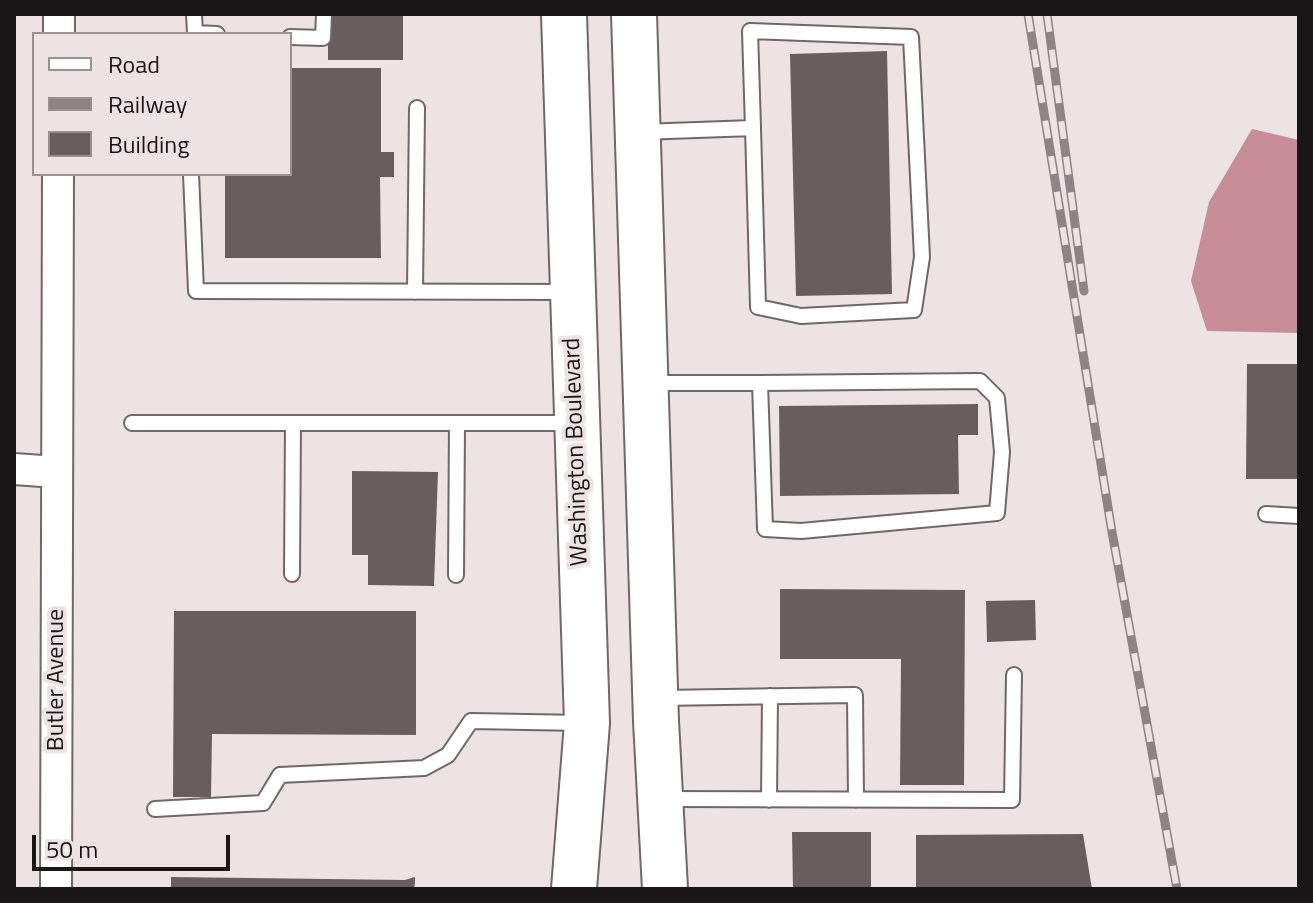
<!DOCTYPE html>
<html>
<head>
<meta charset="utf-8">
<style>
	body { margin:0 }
	#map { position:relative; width:1313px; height:903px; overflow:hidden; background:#ede2e4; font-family:"Titillium Web",sans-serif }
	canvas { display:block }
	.frame { position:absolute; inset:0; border:16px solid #1a1617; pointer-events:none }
	.legend { position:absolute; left:32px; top:32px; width:260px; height:144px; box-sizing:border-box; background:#ede2e4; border:2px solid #999092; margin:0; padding:10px 14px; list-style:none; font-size:24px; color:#1a1617 }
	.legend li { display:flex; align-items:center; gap:16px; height:40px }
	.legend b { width:40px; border:2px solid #999092 }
	.scale { position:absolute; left:32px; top:835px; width:198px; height:36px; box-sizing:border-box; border:4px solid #1a1617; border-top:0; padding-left:10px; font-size:24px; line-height:28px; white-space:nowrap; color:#1a1617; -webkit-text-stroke:6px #ede2e4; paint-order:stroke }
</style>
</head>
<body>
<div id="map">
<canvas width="1313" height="903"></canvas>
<div class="frame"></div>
<ul class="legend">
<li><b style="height:10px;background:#fff"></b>Road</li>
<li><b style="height:10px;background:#8c8486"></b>Railway</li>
<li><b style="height:22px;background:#685e60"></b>Building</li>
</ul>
<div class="scale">50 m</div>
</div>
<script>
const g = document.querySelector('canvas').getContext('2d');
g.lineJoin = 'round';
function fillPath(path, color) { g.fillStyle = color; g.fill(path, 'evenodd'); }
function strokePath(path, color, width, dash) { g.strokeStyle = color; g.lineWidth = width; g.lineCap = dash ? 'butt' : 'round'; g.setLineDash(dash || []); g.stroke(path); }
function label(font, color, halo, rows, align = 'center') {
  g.font = font + ' "Titillium Web",sans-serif'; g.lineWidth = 8; g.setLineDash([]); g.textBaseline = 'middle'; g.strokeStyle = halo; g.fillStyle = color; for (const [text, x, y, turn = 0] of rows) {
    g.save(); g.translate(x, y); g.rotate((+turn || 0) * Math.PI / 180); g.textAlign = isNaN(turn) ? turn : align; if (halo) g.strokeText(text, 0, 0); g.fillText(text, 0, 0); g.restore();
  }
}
fillPath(new Path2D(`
	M1252,129L1299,140V333L1207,331L1191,281L1209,202Z`), '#c98d9a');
fillPath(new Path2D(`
	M328,14H403V60H328Z
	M887,51L892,294L796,296L790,54Z
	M290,68H381V152H394V177H380L381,258H225V174H290Z
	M1247,364H1299V479H1246Z
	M978,404V435H958L959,494L780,496L779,406Z
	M352,471L438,472L434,586L368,585V555H352Z
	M780,589L965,590L964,785H900L901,659H780Z
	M1035,600L1036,640L987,642L986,601Z
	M174,611H416V735L212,734L211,797H173Z
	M792,832H871V889H793Z
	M1083,834L1092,889H916V835Z
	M171,877L405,880L415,877V883L414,889H171Z`), '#685e60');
const service = new Path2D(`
	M194,14L195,33L217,34
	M290,37L323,38L324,14
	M641,132L753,128L758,307L801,316L914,310L922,257L911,37L750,31L753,128
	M191,174L196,291L571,292
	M415,292L417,108
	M649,383H760L765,529L801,531L997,513L1002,452L997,398L980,381L760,383
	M132,423H457
	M1266,514L1299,516
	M292,574L293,423
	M456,575L457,423H572
	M660,698L855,695L856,800
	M665,799L1012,800L1014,675
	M769,800L770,696
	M155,809L263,803L280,775L424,768L448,755L471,721L582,723`);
const minor = new Path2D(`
	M59,34V14
	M14,469L56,472
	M56,889L58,174`);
const primary = new Path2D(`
	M564,14L587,723L574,889
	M634,14L656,721L665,889`);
strokePath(service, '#716769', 18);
strokePath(minor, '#716769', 34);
strokePath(primary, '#716769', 48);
strokePath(service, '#fff', 14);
strokePath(minor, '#fff', 30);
strokePath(primary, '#fff', 44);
const rail = new Path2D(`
	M1028,14L1112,532L1177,889
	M1047,14L1084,291`);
strokePath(rail, '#8c8486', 9);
strokePath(rail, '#ede2e4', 6, [18]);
label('24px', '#1a1617', '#ede2e4', [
	["Washington Boulevard",577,452,-92],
	["Butler Avenue",57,680,-90]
]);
</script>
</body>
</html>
